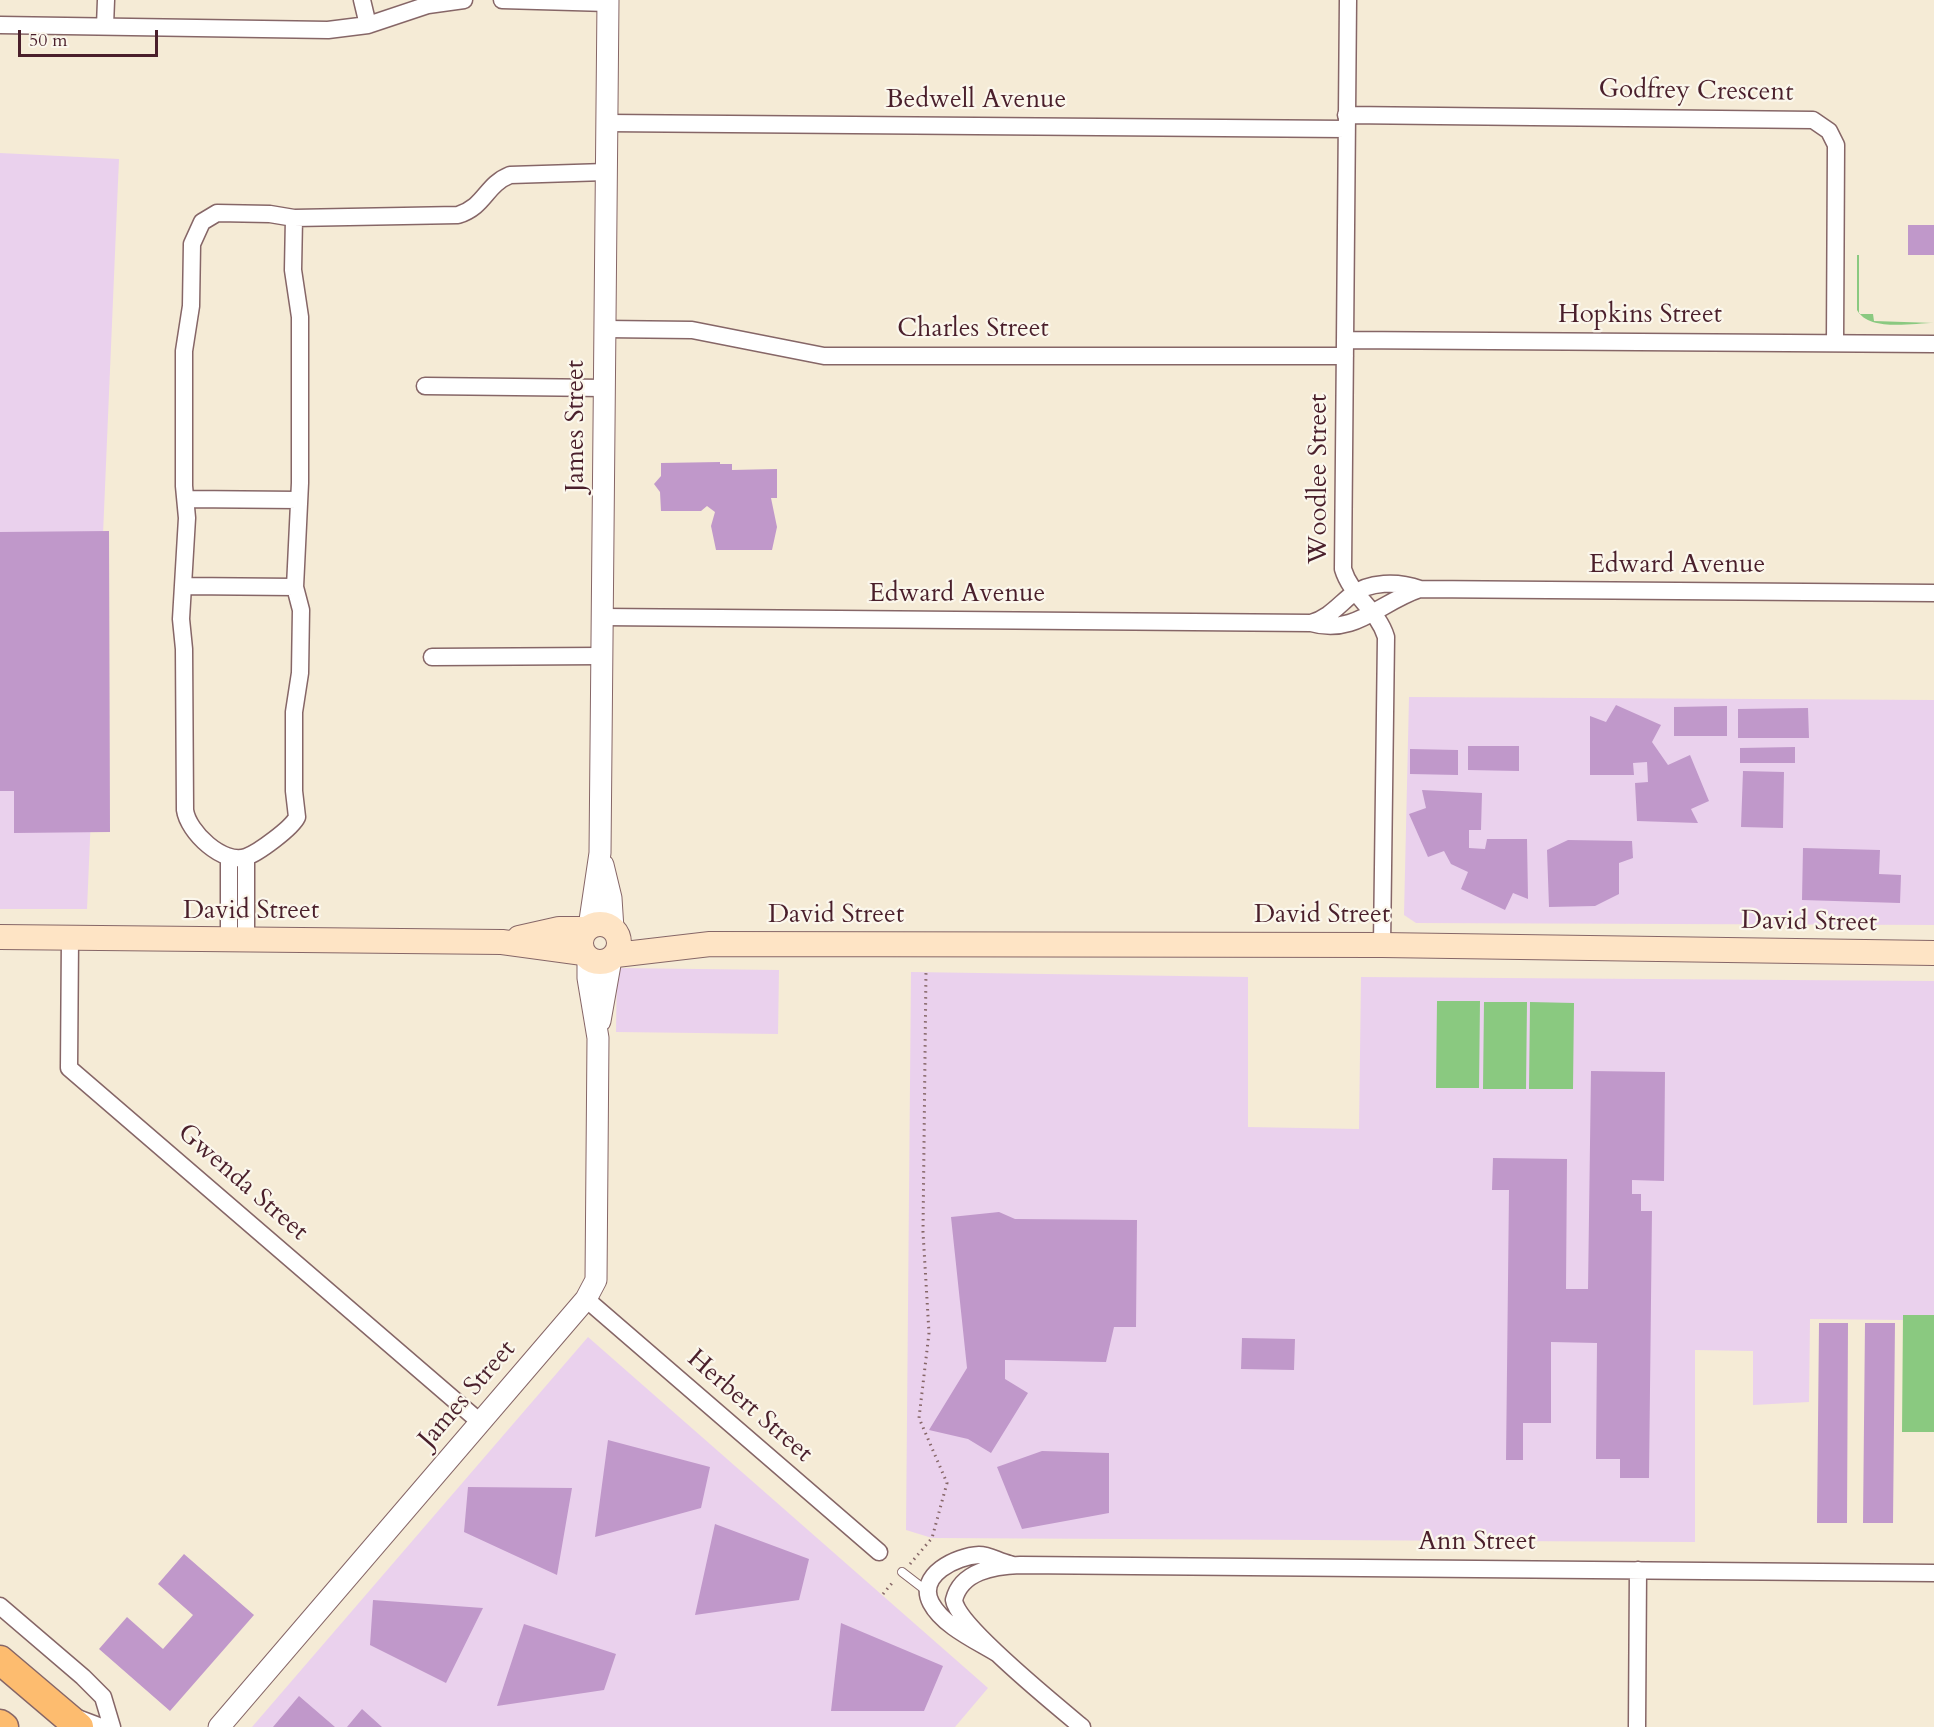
<!DOCTYPE html>
<html>
<head>
<meta charset="utf-8">
<style>
	body { margin:0 }
	#map { position:relative; width:1934px; height:1727px; overflow:hidden; background:#f5ebd6; font-family:Cardo,serif }
	canvas { display:block }
	.scale { position:absolute; left:18px; top:30px; width:140px; height:27px; box-sizing:border-box; border:3px solid #4a1f2b; border-top:0; padding-left:8px; font-size:18px; line-height:21px; white-space:nowrap; color:#4a1f2b; -webkit-text-stroke:4px #fbf7ec; paint-order:stroke }
</style>
</head>
<body>
<div id="map">
<canvas width="1934" height="1727"></canvas>
<div class="scale">50 m</div>
</div>
<script>
const g = document.querySelector('canvas').getContext('2d');
g.lineJoin = 'round';
function fillPath(path, color) { g.fillStyle = color; g.fill(path, 'evenodd'); }
function strokePath(path, color, width, dash) { g.strokeStyle = color; g.lineWidth = width; g.lineCap = dash ? 'butt' : 'round'; g.setLineDash(dash || []); g.stroke(path); }
function label(font, color, halo, rows, align = 'center') {
  g.font = font + ' Cardo,serif'; g.lineWidth = 4.5; g.setLineDash([]); g.textBaseline = 'middle'; g.strokeStyle = halo; g.fillStyle = color; for (const [text, x, y, turn = 0] of rows) {
    g.save(); g.translate(x, y); g.rotate((+turn || 0) * Math.PI / 180); g.textAlign = isNaN(turn) ? turn : align; if (halo) g.strokeText(text, 0, 0); g.fillText(text, 0, 0); g.restore();
  }
}
fillPath(new Path2D(`
	M0,153L119,159L87,909H0Z
	M1409,697L1934,700V925L1416,923L1404,915Z
	M617,968L779,970L778,1034L616,1032Z
	M911,972L1248,977V1127L1359,1129L1361,977L1934,981V1315H1904L1903,1320L1810,1319L1809,1402L1753,1405V1351L1695,1350V1542L932,1538L906,1530Z
	M588,1337L988,1688L955,1727H252Z`), '#ead1ed');
fillPath(new Path2D(`
	M1857,255H1859V314H1873L1874,321L1934,323C1912,323 1869,332 1857,310Z
	M1437,1001H1480L1479,1088H1436Z
	M1484,1002H1527L1526,1089H1483Z
	M1530,1002L1574,1003L1573,1089H1529Z
	M1903,1315H1934V1432H1902Z`), '#8ac980');
fillPath(new Path2D(`
	M1908,225H1934V255H1908Z
	M720,462V464H732V470L777,469V498H771L777,527L772,550H716L711,526L715,512L707,506L701,511H661L660,492L654,484L661,476V463Z
	M109,531L110,832L14,833V791H0V532Z
	M1616,705L1661,725L1652,742L1668,765L1690,755L1709,801L1691,809L1698,823L1637,821L1635,783L1648,782L1647,762L1633,763L1634,775H1590V716L1606,722Z
	M1727,706V736H1674V707Z
	M1808,708L1809,738H1738V709Z
	M1468,746H1519V771L1468,770Z
	M1795,747V763H1740V748Z
	M1410,749L1458,750V775L1410,774Z
	M1743,771L1784,772L1783,828L1741,827Z
	M1422,790L1482,793L1481,830H1469V848L1485,849L1487,839H1527L1528,899L1513,893L1505,910L1461,889L1468,872L1451,864L1444,851L1428,857L1409,814L1426,808Z
	M1568,840L1632,841L1633,858L1619,863V894L1595,906L1549,907L1547,850Z
	M1803,848L1880,850L1879,874L1901,875L1900,903L1802,900Z
	M1591,1071L1665,1072L1664,1181L1632,1180V1194H1641V1211H1652L1649,1478H1620V1459H1596L1597,1343L1551,1342V1423H1523V1460H1506L1509,1190H1492L1493,1158L1567,1159L1566,1289H1588Z
	M999,1212L1015,1219L1137,1220L1136,1327H1114L1106,1362L1005,1360V1379L1028,1393L991,1453L968,1439L929,1430L967,1368L951,1217Z
	M1819,1323H1848L1847,1523H1817Z
	M1865,1323H1895L1893,1523H1863Z
	M1242,1338L1295,1339L1294,1370L1241,1369Z
	M608,1440L710,1467L701,1508L595,1537Z
	M1042,1451L1109,1453V1513L1022,1529L997,1467Z
	M468,1487L572,1488L557,1575L464,1532Z
	M715,1524L809,1559L799,1600L695,1615Z
	M184,1554L254,1615L170,1711L99,1649L127,1617L163,1649L193,1615L158,1584Z
	M373,1600L483,1608L446,1683L370,1645Z
	M841,1623L943,1666L924,1711H831Z
	M524,1624L616,1654L604,1690L497,1706Z
	M299,1696L335,1727H273Z
	M362,1709L382,1727H347Z`), '#c098ca');
const service = new Path2D(`
	M902,1572L928,1592`);
const minor = new Path2D(`
	M362,0L368,25
	M502,0L608,3
	M1348,0L1343,569C1351,596 1378,610 1386,637L1382,945
	M0,25L328,30L368,25L428,5L464,0
	M105,26L106,0
	M1346,115L1813,120L1829,131L1836,145L1835,343
	M606,123L1346,129
	M294,218L293,270L300,317V483L295,587L301,610L300,673L294,712V791L297,817C292,828 258,853 246,857C223,865 188,832 185,810L184,649L181,619L187,518L184,486V351L191,306L192,244L202,222L217,213L270,214L294,218L458,215C486,206 485,185 510,175L606,172
	M605,329L692,330L824,356H1345
	M1345,340L1934,344
	M425,386L605,388
	M186,499L298,500
	M184,586L295,587
	M602,617L1311,623C1355,636 1380,602 1420,589
	M1311,623C1328,618 1337,607 1350,596C1369,581 1398,581 1420,589L1934,593
	M432,657L602,656
	M246,857V940
	M70,938L69,1068L480,1422
	M229,940V858
	M586,1299L879,1552
	M954,1600C961,1571 994,1566 1020,1565L1934,1573
	M954,1600C957,1625 1058,1707 1082,1727
	M0,1606L83,1677L103,1697L112,1727
	M998,1654C977,1641 943,1626 931,1603C916,1575 957,1556 979,1555C990,1555 999,1562 1010,1564
	M72,1716L101,1727
	M1637,1727L1638,1570`);
const tertiary = new Path2D(`
	M603,865L611,898L613,929
	M589,927L600,853L608,0
	M600,1021L611,959
	M219,1727L586,1299L596,1280L598,1038L588,978V959`);
const secondary = new Path2D(`
	M581 943a19 19 0 1 1 38 0a19 19 0 1 1-38 0Z
	M0,937L502,942L583,953
	M519,938L559,929H586
	M616,955L710,944L1382,945L1934,953`);
const trunk = new Path2D(`
	M0,1660L79,1727
	M0,1724L4,1727`);
strokePath(service, '#866667', 10);
strokePath(minor, '#866667', 19);
strokePath(tertiary, '#866667', 23);
strokePath(secondary, '#866667', 26);
strokePath(trunk, '#866667', 31);
strokePath(new Path2D(`
	M910,1564L932,1538L947,1483L919,1418L929,1333L923,1232L926,970
	M883,1594L893,1582`), '#866667', 3, [1.5, 4.5]);
strokePath(service, '#fff', 8);
strokePath(minor, '#fff', 16);
strokePath(tertiary, '#fff', 21);
strokePath(secondary, '#fee4c5', 24);
strokePath(trunk, '#fdbc6f', 28);
label('26px', '#4a1f2b', '#fbf7ec', [
	["Godfrey Crescent",1696,92,1],
	["Bedwell Avenue",976,101],
	["Hopkins Street",1640,316],
	["Charles Street",973,330],
	["James Street",577,426,-90],
	["Woodlee Street",1320,479,-90],
	["Edward Avenue",1677,566],
	["Edward Avenue",957,595],
	["David Street",251,912],
	["David Street",836,916],
	["David Street",1322,916],
	["David Street",1809,923,1],
	["Gwenda Street",242,1183,41],
	["James Street",468,1395,-49],
	["Herbert Street",749,1407,41],
	["Ann Street",1477,1543]
]);
</script>
</body>
</html>
